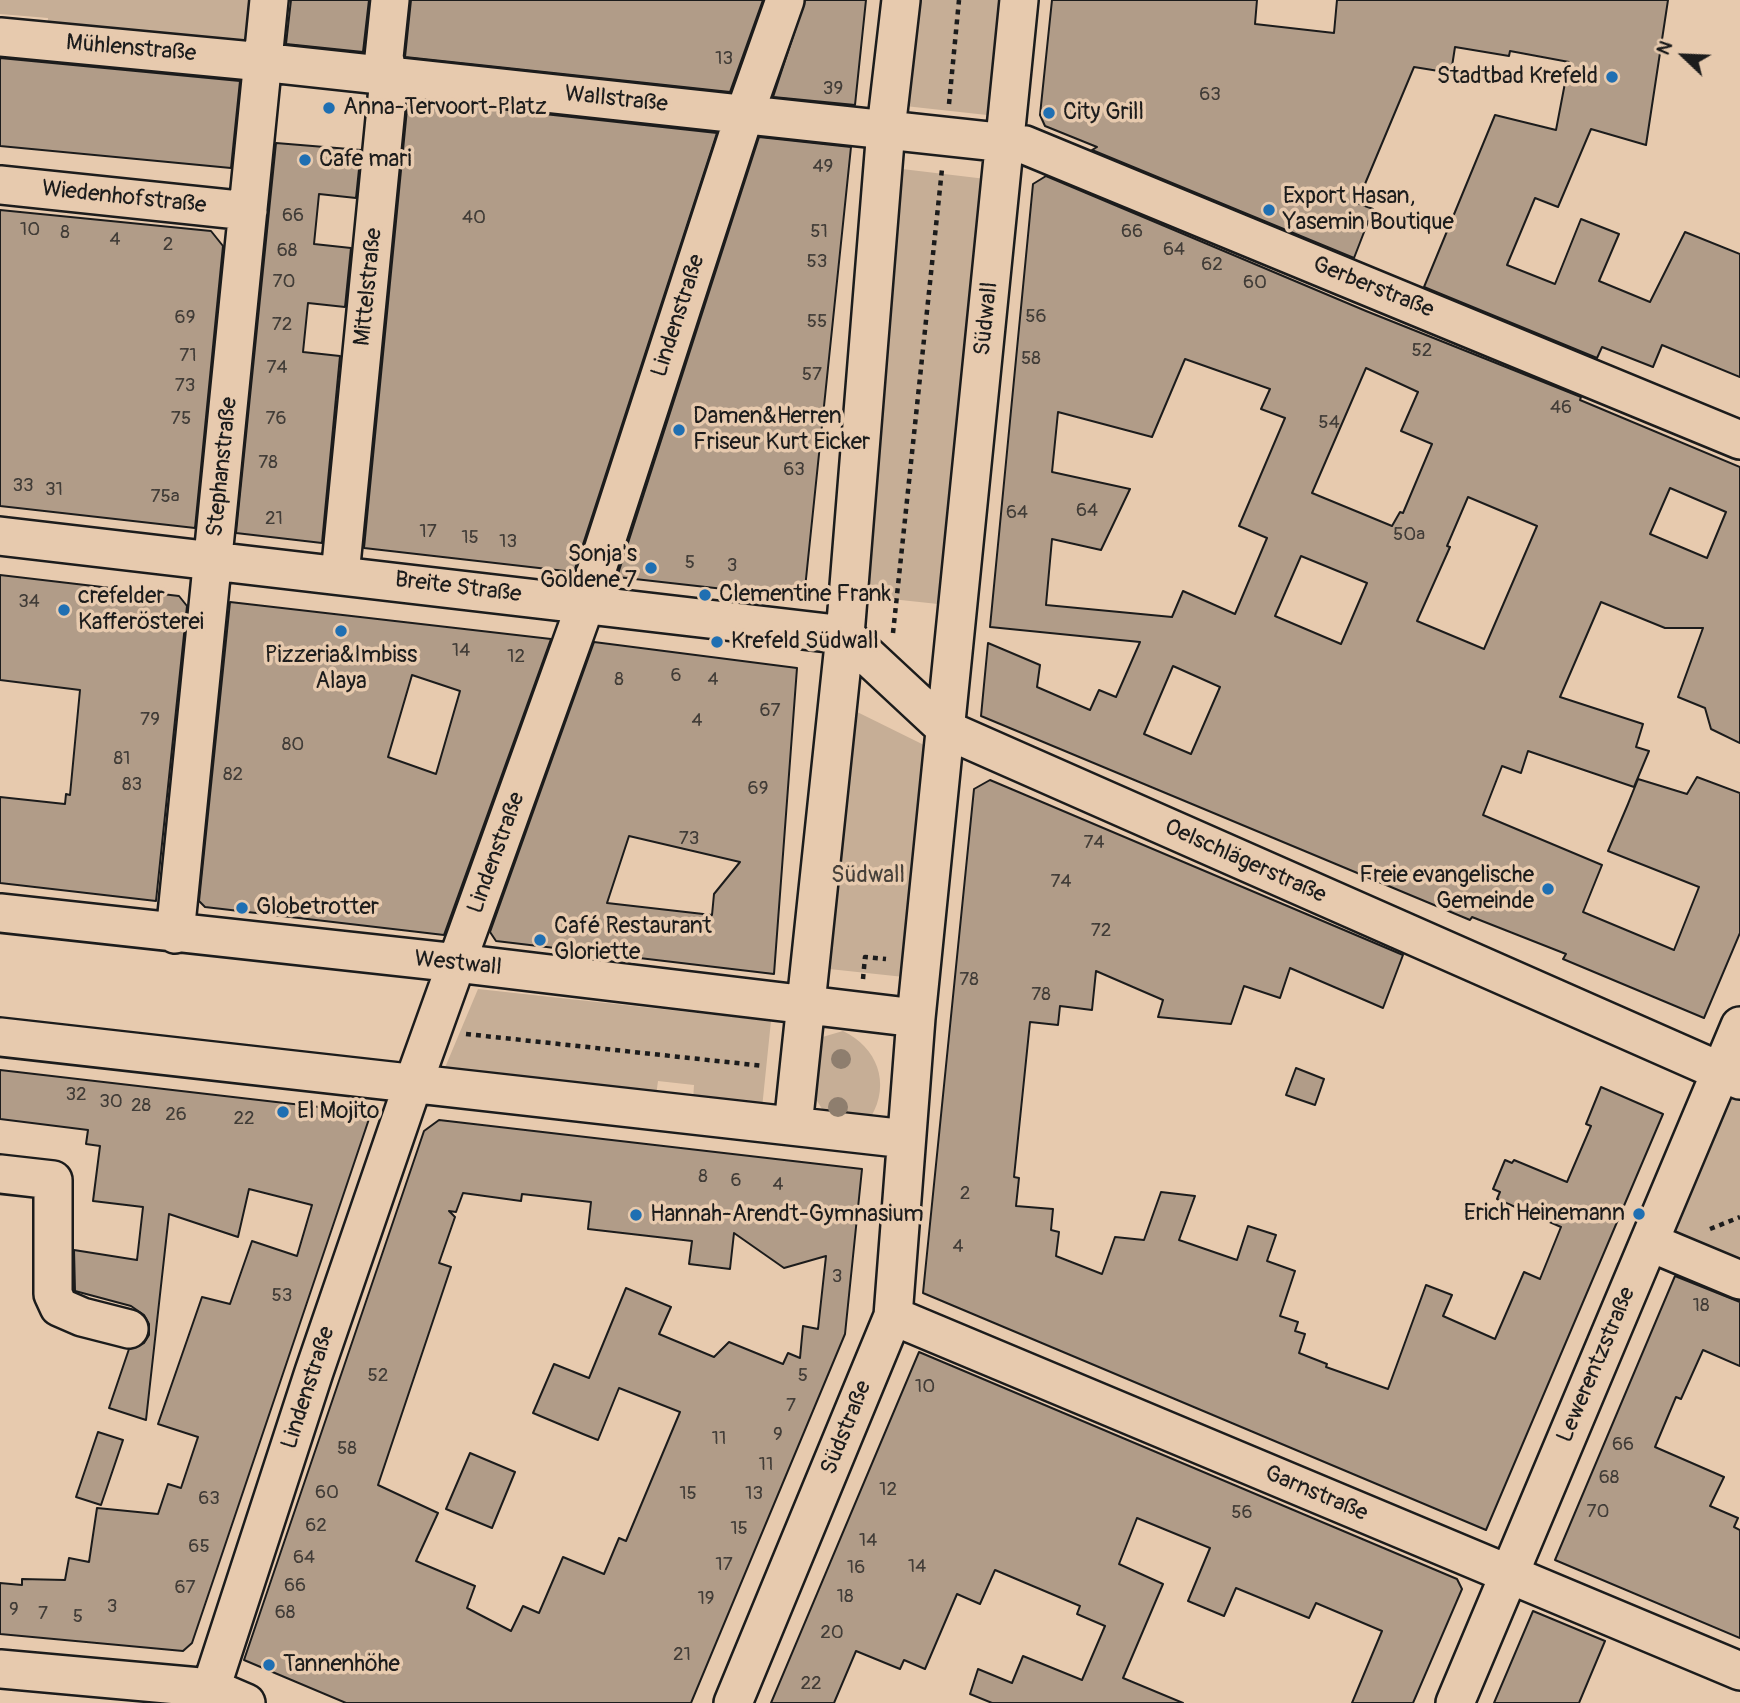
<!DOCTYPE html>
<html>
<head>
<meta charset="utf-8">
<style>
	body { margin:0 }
	#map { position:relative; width:1740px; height:1703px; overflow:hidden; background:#e7caae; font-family:Pangolin,sans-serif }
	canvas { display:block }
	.north { position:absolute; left:1649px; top:21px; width:70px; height:70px; -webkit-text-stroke:5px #e7caae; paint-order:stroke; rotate:293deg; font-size:19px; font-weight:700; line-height:28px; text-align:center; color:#1c1c1c }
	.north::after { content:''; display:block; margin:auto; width:24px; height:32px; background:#1c1c1c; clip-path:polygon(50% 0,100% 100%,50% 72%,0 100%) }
</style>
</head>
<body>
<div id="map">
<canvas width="1740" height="1703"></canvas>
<div class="north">N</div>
</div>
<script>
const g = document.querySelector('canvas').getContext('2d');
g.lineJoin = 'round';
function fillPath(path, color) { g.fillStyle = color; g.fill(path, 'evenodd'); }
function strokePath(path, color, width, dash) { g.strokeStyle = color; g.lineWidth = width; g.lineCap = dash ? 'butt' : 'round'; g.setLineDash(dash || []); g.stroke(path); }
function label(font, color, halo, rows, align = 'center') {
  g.font = font + ' Pangolin,sans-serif'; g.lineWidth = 7; g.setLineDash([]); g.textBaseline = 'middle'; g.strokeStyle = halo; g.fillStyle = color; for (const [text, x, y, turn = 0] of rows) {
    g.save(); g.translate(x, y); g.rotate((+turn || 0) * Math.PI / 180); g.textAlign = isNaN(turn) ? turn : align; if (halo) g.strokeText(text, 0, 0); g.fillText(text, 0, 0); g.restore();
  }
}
fillPath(new Path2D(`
	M0,0H255L250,56L47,36L48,18L0,14Z
	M917,0H999L987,115L905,106Z
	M902,169L986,179L938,604L854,595Z
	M845,706L924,745L904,977L820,968Z
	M478,989L771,1021L762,1108L693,1101L694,1085L658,1081L656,1096L444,1070Z
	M843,1031C877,1047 891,1083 871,1117L824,1112L812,1093L819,1038Z
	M1728,1080L1740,1086V1276L1660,1241Z`), '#c6ae96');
const building = new Path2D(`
	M291,0H369L363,52L286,44Z
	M411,0H763L730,92L405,57Z
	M805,0H866L855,105L773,97Z
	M1052,0H1257L1255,24L1334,33L1337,0H1668L1646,145L1591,129L1558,207L1535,198L1507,265L1555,284L1581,219L1619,234L1599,281L1650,302L1685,232L1740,254V377L1662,345L1653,367L1602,347L1597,358L1424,287L1495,115L1556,130L1569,62L1510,51L1509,56L1455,47L1451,73L1414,67L1357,203L1373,209L1354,258L1092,150L1097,147L1045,126L1040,115Z
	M0,58L240,81L231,168L0,146Z
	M408,99L717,133L574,572L364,548Z
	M759,137L851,147L804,598L617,577Z
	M276,143L361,150L356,198L319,194L314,244L351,248L345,307L308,303L303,352L340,356L322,543L236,533Z
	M1046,176L1366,311L1581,397L1580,400L1740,467V743L1711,729L1705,708L1678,697L1703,628H1665L1601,602L1560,697L1643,724L1636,747L1649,751L1634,787L1528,751L1521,773L1502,766L1483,815L1602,865L1583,912L1674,950L1699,887L1608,851L1628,804L1638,779L1687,794L1697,777L1740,793V933L1704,1018L1563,959L1566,954L1472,917L1470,920L981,716L988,643L1040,665L1037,687L1090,710L1099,690L1116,697L1140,642L990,627L1033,184ZM1185,359L1270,389L1261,409L1285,418L1239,526L1267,538L1235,614L1183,591L1172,617L1046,605L1052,539L1101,550L1130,489L1052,472L1058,412L1152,437ZM1366,368L1418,392L1401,431L1432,444L1403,513L1400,512L1392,526L1312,493ZM1670,488L1726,512L1707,558L1650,534ZM1468,497L1537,526L1484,649L1417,621L1450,547L1447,546ZM1301,556L1367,583L1341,644L1275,616ZM1173,666L1220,687L1191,754L1144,734Z
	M0,210L211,231L223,246L195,528L0,506Z
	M0,575L179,596L187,606L156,901L0,883V797L65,804L66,794L70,795L80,690L0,680Z
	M230,602L551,639L444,935L205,907L199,901ZM412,675L460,691L436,774L388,757Z
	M594,642L797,668L774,974L496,941L490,932ZM629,836L740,862L714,894L712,915L607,903Z
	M990,780L1403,955L1383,1008L1290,968L1280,998L1244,986L1231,1024L1158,1017L1163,1000L1096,971L1092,1010L1060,1006L1058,1025L1030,1022L1014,1177L1019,1178L1016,1206L1053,1209L1051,1230L1059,1232L1056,1256L1102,1274L1115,1237L1144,1240L1161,1192L1195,1196L1179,1240L1237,1260L1248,1226L1276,1235L1267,1261L1295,1271L1280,1316L1298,1322L1295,1331L1305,1334L1299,1353L1327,1364L1326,1367L1388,1389L1426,1285L1452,1295L1443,1316L1495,1339L1524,1272L1540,1279L1561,1227L1497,1199L1500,1192L1493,1189L1505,1160L1512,1163L1514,1160L1567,1182L1591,1126L1586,1124L1601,1087L1663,1114L1486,1530L923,1293L974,789Z
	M1296,1068L1324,1079L1315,1105L1286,1095Z
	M0,1070L371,1113L192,1643L183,1651L0,1634V1583L22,1585V1579L65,1580L69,1558L89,1562L97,1508L158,1514L168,1484L181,1488L198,1437L158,1424L202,1297L230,1304L252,1241L297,1256L312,1205L249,1189L238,1237L169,1214L146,1420L109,1408L129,1349L144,1343L149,1335V1324L144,1315L131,1306L75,1291L74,1250L137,1260L143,1207L93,1201L100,1146L86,1144L88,1130L0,1119Z
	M439,1120L862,1169L845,1334L691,1703H346L244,1660L424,1131ZM463,1193L521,1201L522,1194L591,1202L588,1229L692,1241L689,1264L730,1269L734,1233L784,1268L826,1256L818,1329L803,1326L800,1358L788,1353L783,1364L729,1342L714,1357L659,1334L671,1307L626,1288L589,1378L554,1364L533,1413L583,1434L598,1440L619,1388L680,1412L626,1541L619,1538L604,1574L563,1557L539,1613L523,1606L511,1631L467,1608L475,1586L416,1561L438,1513L378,1485L451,1267L439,1263L455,1217L449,1211L456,1212Z
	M1675,1276L1740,1302V1366L1703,1350L1681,1399L1676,1397L1655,1447L1724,1477L1710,1506L1738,1518L1734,1527L1740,1530V1638L1555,1560Z
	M919,1352L1457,1579L1462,1589L1413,1703H1352L1382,1631L1316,1603L1309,1618L1236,1588L1224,1616L1188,1601L1210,1548L1137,1518L1119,1564L1163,1584L1123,1678L1183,1703H992L970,1694L978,1669L1012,1683L1023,1656L1082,1680L1105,1626L1077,1614L1080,1606L995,1570L980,1604L957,1594L925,1669L904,1660L900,1669L856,1651L834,1703H771Z
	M98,1432L123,1440L101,1505L76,1497Z
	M470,1453L515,1472L492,1528L446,1509Z
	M1533,1611L1605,1641L1579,1703H1494Z`);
fillPath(building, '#b19c88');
strokePath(building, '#1c1c1c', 2);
const minor = new Path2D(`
	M0,37L242,60L1025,145L1740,440
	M0,185L248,211
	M0,536L845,635L947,730L1740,1080
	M340,575L389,78L384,57L390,0
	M0,913L457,963L916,1018
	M175,934L269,0
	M0,1037L906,1139
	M793,1126L845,635L886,129L901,0
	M0,1174L53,1180V1294L59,1307L82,1317L129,1329
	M1649,1242L1740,1280
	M893,1316L1740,1671
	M0,1669L211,1688L246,1703
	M203,1703L211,1688L314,1372L413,1084L586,603L745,113L785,0
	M733,1703L893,1316L916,1018L1019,0
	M1455,1703L1740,1026`);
strokePath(minor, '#1c1c1c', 42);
strokePath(new Path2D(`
	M949,104L959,0
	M893,633L942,169
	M863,979L865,957L886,959
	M466,1034L764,1066
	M1710,1229L1740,1217`), '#1c1c1c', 4.5, [5, 5]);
strokePath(minor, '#e7caae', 37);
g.fillStyle = '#8e7e6e';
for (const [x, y] of [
	[841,1059],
	[838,1107]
]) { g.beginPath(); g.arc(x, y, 10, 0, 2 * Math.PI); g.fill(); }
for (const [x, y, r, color] of [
	[1612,77,7,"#1f6fb2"],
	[329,108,7,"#1f6fb2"],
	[1049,113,7,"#1f6fb2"],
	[305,160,7,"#1f6fb2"],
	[1269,210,7,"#1f6fb2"],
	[679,430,7,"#1f6fb2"],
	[651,568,7,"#1f6fb2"],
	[705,595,7,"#1f6fb2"],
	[64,610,7,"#1f6fb2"],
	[341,631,7,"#1f6fb2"],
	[717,642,7,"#1f6fb2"],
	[1548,889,7,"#1f6fb2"],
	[242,908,7,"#1f6fb2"],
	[540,940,7,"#1f6fb2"],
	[283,1112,7,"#1f6fb2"],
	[1639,1214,7,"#1f6fb2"],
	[636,1215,7,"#1f6fb2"],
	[269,1665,7,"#1f6fb2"]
]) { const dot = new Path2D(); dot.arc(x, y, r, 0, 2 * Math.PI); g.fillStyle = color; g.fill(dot); strokePath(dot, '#e7caae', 2.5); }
label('19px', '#413c37', null, [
	["13",724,59],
	["39",833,89],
	["63",1210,95],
	["49",823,167],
	["66",293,216],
	["40",474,218],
	["10",30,230],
	["51",819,232],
	["66",1132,232],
	["8",65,233],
	["4",115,240],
	["2",168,245],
	["64",1174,250],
	["68",287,251],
	["53",817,262],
	["62",1212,265],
	["70",284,282],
	["60",1255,283],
	["56",1036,317],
	["69",185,318],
	["55",817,322],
	["72",282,325],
	["52",1422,351],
	["71",188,356],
	["58",1031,359],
	["74",277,368],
	["57",812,375],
	["73",185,386],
	["46",1561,408],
	["75",181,419],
	["76",276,419],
	["54",1329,423],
	["78",268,463],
	["63",794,470],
	["33",23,486],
	["31",54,490],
	["75a",165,497],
	["64",1087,511],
	["64",1017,513],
	["21",274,519],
	["17",428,532],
	["50a",1409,535],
	["15",470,538],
	["13",508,542],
	["5",690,563],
	["3",732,566],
	["34",29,602],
	["14",461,651],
	["12",516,657],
	["6",676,676],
	["8",619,680],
	["4",713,680],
	["67",770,711],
	["79",150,720],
	["4",697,721],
	["80",293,745],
	["81",122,759],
	["82",233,775],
	["83",132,785],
	["69",758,789],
	["73",689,839],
	["74",1094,843],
	["74",1061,882],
	["72",1101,931],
	["78",969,980],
	["78",1041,995],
	["32",76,1095],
	["30",111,1102],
	["28",141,1106],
	["26",176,1115],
	["22",244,1119],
	["8",703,1177],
	["6",736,1181],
	["4",778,1185],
	["2",965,1194],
	["4",958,1247],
	["3",837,1277],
	["53",282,1296],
	["18",1701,1306],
	["52",378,1376],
	["5",803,1376],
	["10",925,1387],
	["7",791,1406],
	["9",778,1435],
	["11",719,1439],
	["66",1623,1445],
	["58",347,1449],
	["11",766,1465],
	["68",1609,1478],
	["12",888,1490],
	["60",327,1493],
	["15",688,1494],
	["13",754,1494],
	["63",209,1499],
	["70",1598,1512],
	["56",1242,1513],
	["62",316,1526],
	["15",739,1529],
	["14",868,1541],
	["65",199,1547],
	["64",304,1558],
	["17",724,1565],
	["14",917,1567],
	["16",856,1568],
	["66",295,1586],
	["67",185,1588],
	["18",845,1597],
	["19",706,1599],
	["3",112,1607],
	["9",14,1610],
	["68",285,1613],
	["7",43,1614],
	["5",78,1617],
	["20",832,1633],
	["21",682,1655],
	["22",811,1684]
]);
label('23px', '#1c1c1c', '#e7caae', [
	["Mühlenstraße",131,49,5],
	["Wallstraße",616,100,6],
	["Wiedenhofstraße",124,198,6],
	["Mittelstraße",369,287,-84],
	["Gerberstraße",1373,288,22],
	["Lindenstraße",679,316,-72],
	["Südwall",987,319,-84],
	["Stephanstraße",223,467,-84],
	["Breite Straße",458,588,7],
	["Lindenstraße",497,853,-70],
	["Oelschlägerstraße",1245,862,24],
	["Westwall",458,964,6],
	["Lewerentzstraße",1597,1365,-67],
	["Lindenstraße",309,1388,-72],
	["Südstraße",847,1428,-68],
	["Garnstraße",1316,1494,23]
]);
label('23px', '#1c1c1c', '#e7caae', [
	["Stadtbad Krefeld",1598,77,"right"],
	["Anna-Tervoort-Platz",343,108],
	["City Grill",1063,113],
	["Cafe mari",319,160],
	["Export Hasan,",1283,197],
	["Yasemin Boutique",1283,223],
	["Damen&Herren",693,417],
	["Friseur Kurt Eicker",693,443],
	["Sonja's",637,555,"right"],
	["Goldene 7",637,581,"right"],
	["Clementine Frank",719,595],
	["crefelder",78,597],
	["Kafferösterei",78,623],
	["Krefeld Südwall",731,642],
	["Pizzeria&Imbiss",341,656,"center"],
	["Alaya",341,682,"center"],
	["Freie evangelische",1534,876,"right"],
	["Gemeinde",1534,902,"right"],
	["Globetrotter",256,908],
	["Café Restaurant",554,927],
	["Gloriette",554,953],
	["El Mojito",297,1112],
	["Erich Heinemann",1625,1214,"right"],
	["Hannah-Arendt-Gymnasium",650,1215],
	["Tannenhöhe",283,1665]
], 'left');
label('23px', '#46403a', '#e7caae', [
	["Südwall",868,876]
]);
</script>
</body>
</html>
